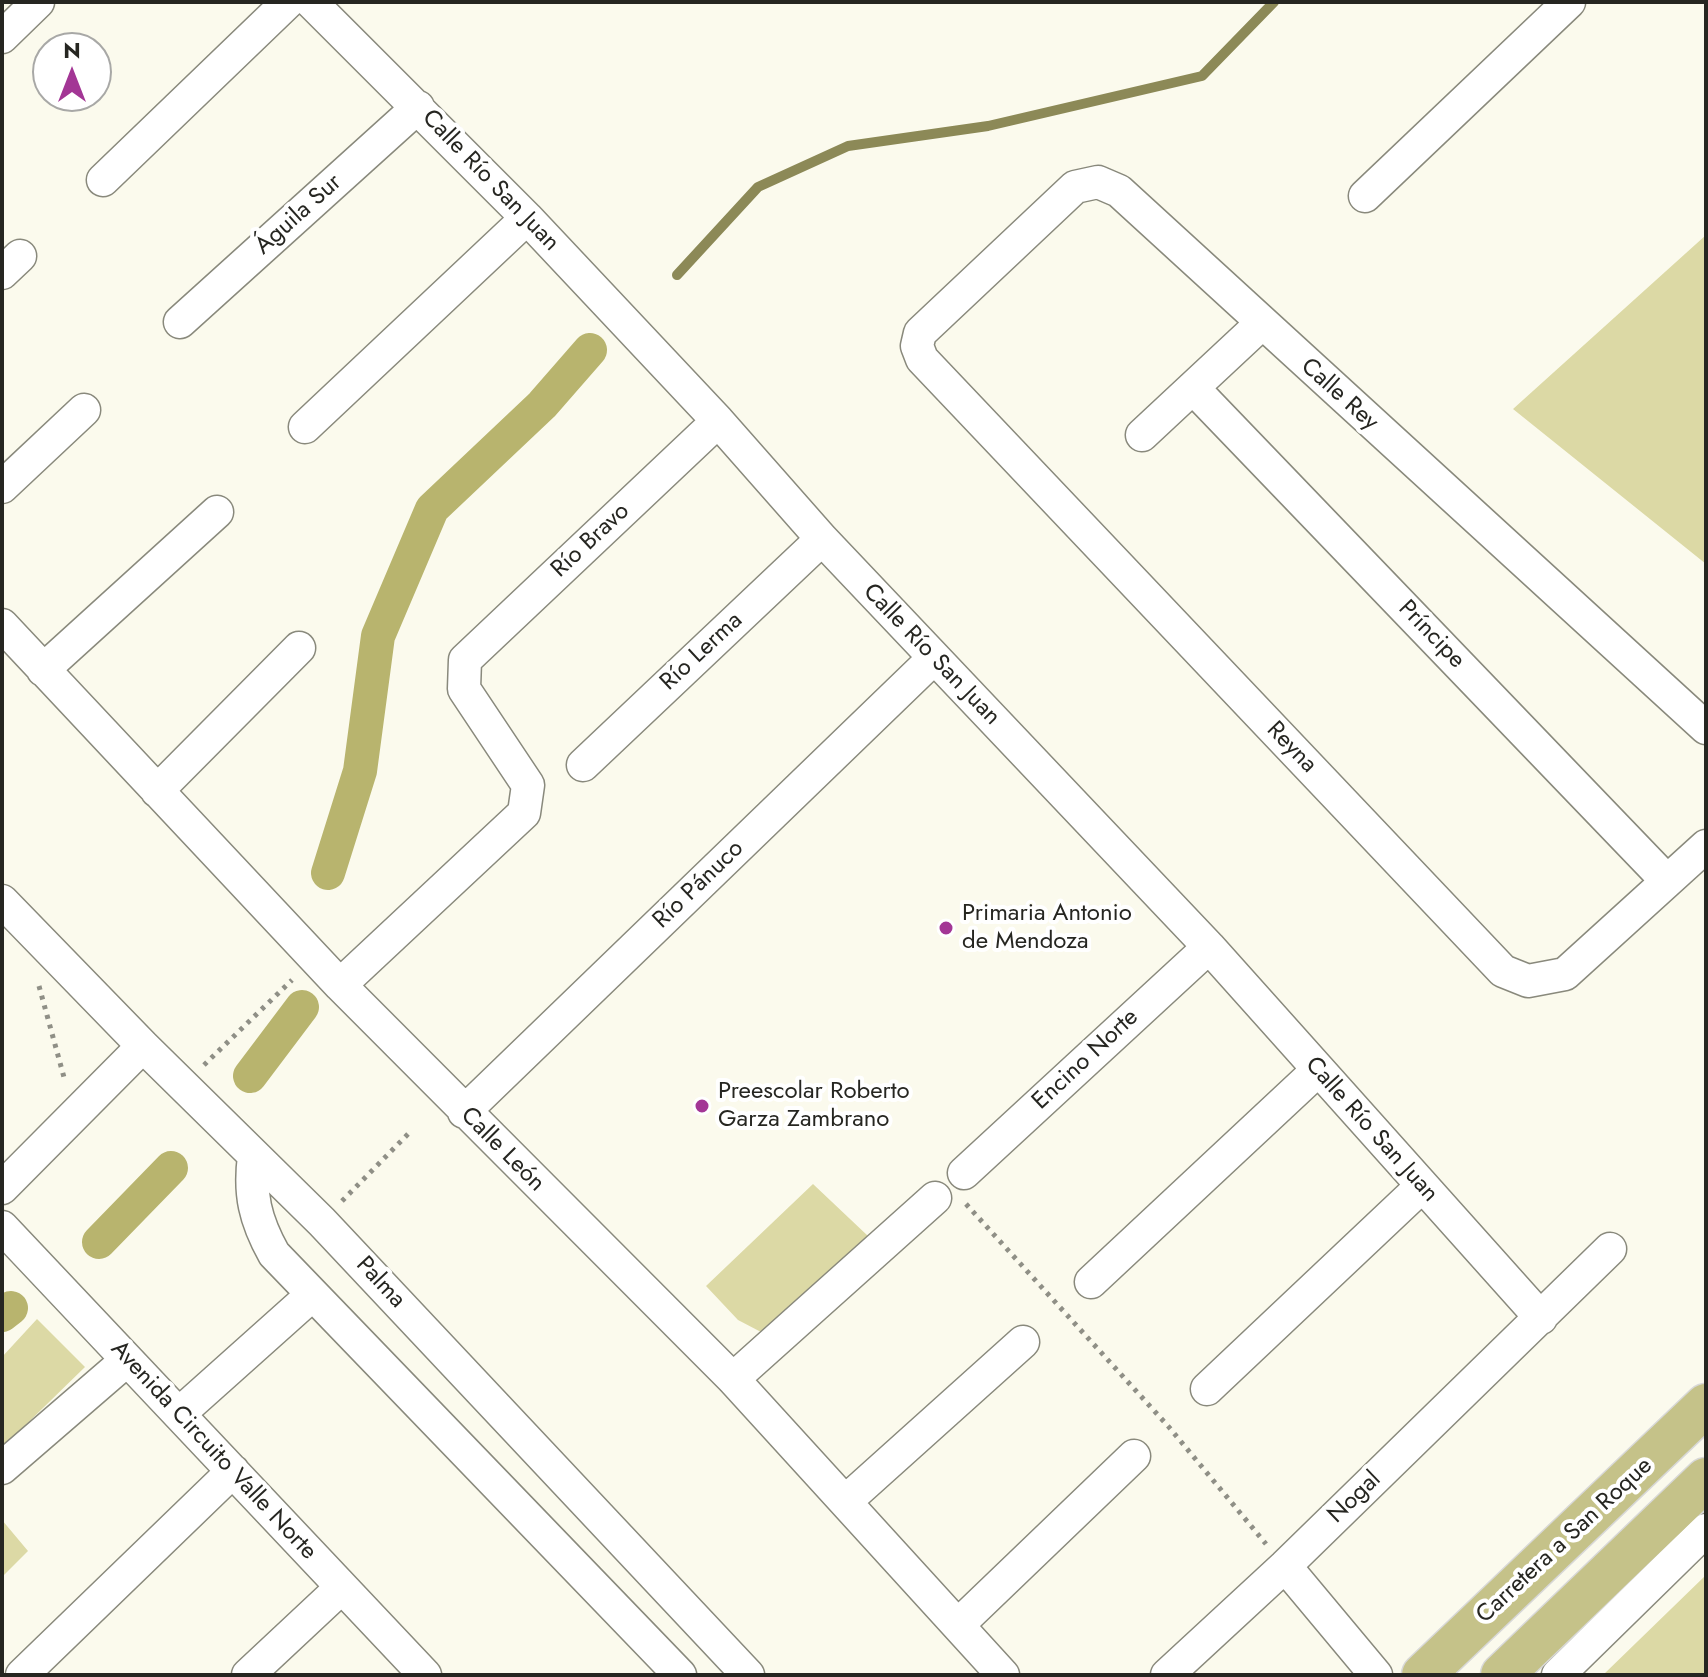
<!DOCTYPE html>
<html>
<head>
<meta charset="utf-8">
<style>
	body { margin:0 }
	#map { position:relative; width:1708px; height:1677px; overflow:hidden; background:#fbfaed; font-family:Jost,sans-serif }
	canvas { display:block }
	.frame { position:absolute; inset:0; border:4px solid #262621; pointer-events:none }
	.north { position:absolute; left:32px; top:32px; width:80px; height:80px; box-sizing:border-box; background:#fff; border:2px solid #a8a8a6; border-radius:50%; rotate:0deg; font-size:22px; font-weight:700; line-height:32px; text-align:center; color:#262621 }
	.north::after { content:''; display:block; margin:auto; width:28px; height:36px; background:#a33695; clip-path:polygon(50% 0,100% 100%,50% 72%,0 100%) }
</style>
</head>
<body>
<div id="map">
<canvas width="1708" height="1677"></canvas>
<div class="frame"></div>
<div class="north">N</div>
</div>
<script>
const g = document.querySelector('canvas').getContext('2d');
g.lineJoin = 'round';
function fillPath(path, color) { g.fillStyle = color; g.fill(path, 'evenodd'); }
function strokePath(path, color, width, dash) { g.strokeStyle = color; g.lineWidth = width; g.lineCap = dash ? 'butt' : 'round'; g.setLineDash(dash || []); g.stroke(path); }
function label(font, color, halo, rows, align = 'center') {
  g.font = font + ' Jost,sans-serif'; g.lineWidth = 8; g.setLineDash([]); g.textBaseline = 'middle'; g.strokeStyle = halo; g.fillStyle = color; for (const [text, x, y, turn = 0] of rows) {
    g.save(); g.translate(x, y); g.rotate((+turn || 0) * Math.PI / 180); g.textAlign = isNaN(turn) ? turn : align; if (halo) g.strokeText(text, 0, 0); g.fillText(text, 0, 0); g.restore();
  }
}
fillPath(new Path2D(`
	M1706,235V564L1513,409Z
	M813,1184L868,1236L761,1332L738,1320L706,1286Z
	M37,1319L85,1367L2,1448V1357Z
	M2,1520L28,1551L2,1577Z
	M1706,1575V1675H1603Z`), '#dcd9a5');
strokePath(new Path2D(`
	M677,275L758,187L848,146L988,126L1202,76L1274,2`), '#8c8957', 10);
strokePath(new Path2D(`
	M328,873L360,771L378,636L432,509L542,405L590,350
	M250,1076L302,1007
	M99,1242L171,1168
	M2,1315L11,1308`), '#b8b46e', 34);
const minor = new Path2D(`
	M311,2L527,218L718,421L822,539L1209,947L1541,1318
	M2,37L38,2
	M103,180L288,2
	M1365,196L1569,2
	M2,273L20,256
	M180,322L418,107
	M1194,389L1667,881
	M305,427L527,218
	M1142,435L1261,324
	M2,487L84,410
	M2,625L340,985L733,1379L1003,1675
	M43,670L217,512
	M1706,728L1119,191L1098,182L1075,187L920,333L917,346L922,359L1503,971L1528,981L1565,974L1706,846
	M583,765L822,539
	M157,791L299,648
	M2,901L143,1046L322,1222L748,1675
	M340,985L524,813L528,785L464,689L465,660L718,421
	M464,1112L934,658
	M254,1156C249,1194 255,1220 274,1254L680,1675
	M964,1173L1209,947
	M2,1188L143,1046
	M2,1227L425,1675
	M1091,1282L1318,1070
	M733,1379L935,1198
	M1207,1389L1421,1187
	M180,1413L312,1295
	M2,1468L127,1360
	M846,1501L1023,1342
	M1285,1566L1376,1675
	M958,1625L1134,1456
	M22,1675L233,1471
	M248,1675L341,1588
	M1167,1675L1285,1566L1610,1249
	M1558,1675L1706,1530`);
const major = new Path2D(`
	M1423,1675L1706,1405
	M1502,1675L1706,1479`);
strokePath(minor, '#89897c', 35);
strokePath(major, '#d8d8d7', 45);
strokePath(new Path2D(`
	M39,986L65,1081
	M204,1065L292,980
	M342,1201L409,1133
	M966,1204L1168,1426L1266,1544`), '#8f8f86', 5, [4, 6]);
strokePath(minor, '#fff', 32);
strokePath(major, '#c5c289', 42);
for (const [x, y, r, color] of [
	[946,928,8,"#a33695"],
	[702,1106,8,"#a33695"]
]) { const dot = new Path2D(); dot.arc(x, y, r, 0, 2 * Math.PI); g.fillStyle = color; g.fill(dot); strokePath(dot, '#fff', 3); }
label('24px', '#262621', '#fff', [
	["Calle Río San Juan",490,181,46],
	["Águila Sur",299,215,-42],
	["Calle Rey",1339,395,42],
	["Río Bravo",591,541,-43],
	["Príncipe",1431,635,46],
	["Río Lerma",702,652,-43],
	["Calle Río San Juan",931,655,46],
	["Reyna",1291,748,46],
	["Río Pánuco",699,885,-44],
	["Encino Norte",1086,1060,-43],
	["Calle Río San Juan",1371,1130,48],
	["Calle León",502,1150,45],
	["Palma",380,1283,47],
	["Avenida Circuito Valle Norte",213,1451,47],
	["Nogal",1355,1498,-44],
	["Carretera a San Roque",1565,1541,-43]
]);
label('24px', '#262621', '#fff', [
	["Primaria Antonio",962,914],
	["de Mendoza",962,942],
	["Preescolar Roberto",718,1092],
	["Garza Zambrano",718,1120]
], 'left');
</script>
</body>
</html>
